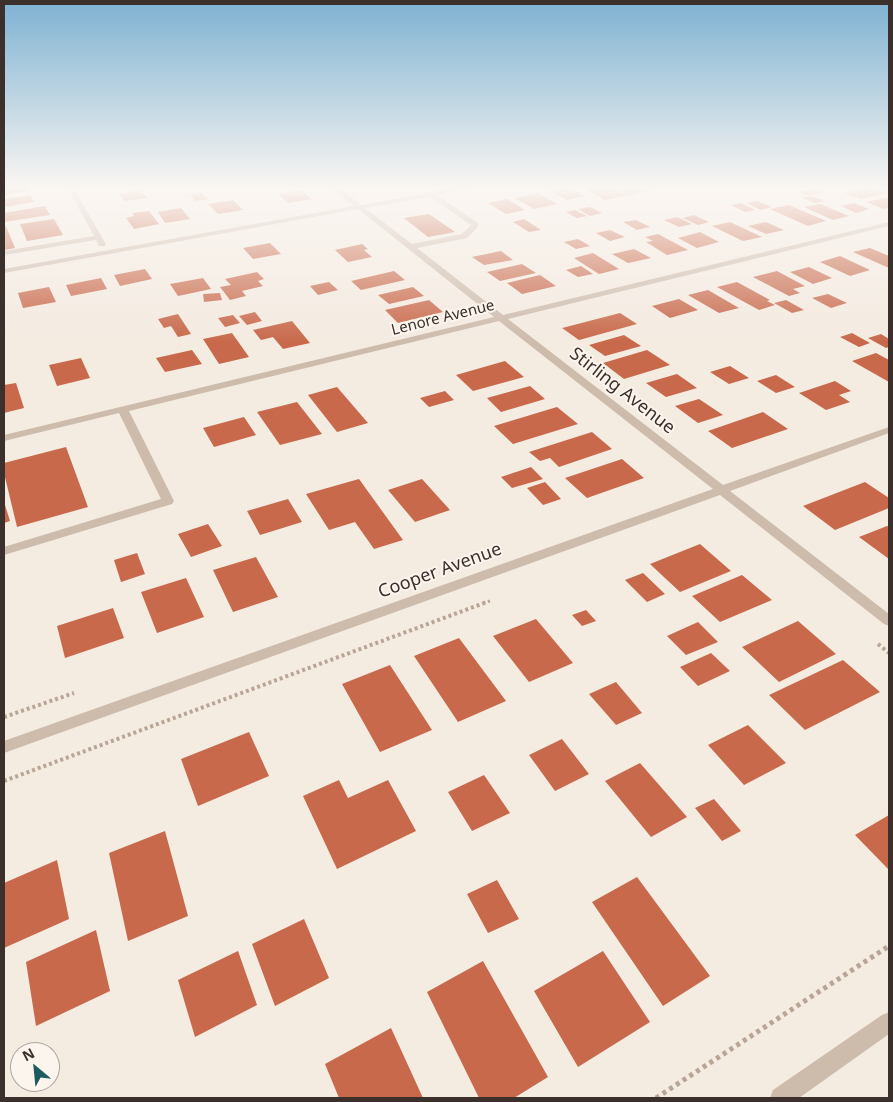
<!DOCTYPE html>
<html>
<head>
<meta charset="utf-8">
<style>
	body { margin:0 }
	#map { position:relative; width:893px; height:1102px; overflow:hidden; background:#f4ebe1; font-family:"Noto Sans",sans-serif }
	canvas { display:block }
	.frame { position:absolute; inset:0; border:5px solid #3b302b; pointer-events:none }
	.north { position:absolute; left:10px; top:1042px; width:50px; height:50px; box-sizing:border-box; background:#fbf5ee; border:1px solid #aea6a0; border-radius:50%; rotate:332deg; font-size:14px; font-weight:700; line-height:20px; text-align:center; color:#3b302b }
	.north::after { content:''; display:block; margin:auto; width:18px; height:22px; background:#1f5a5e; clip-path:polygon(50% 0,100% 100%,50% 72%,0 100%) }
</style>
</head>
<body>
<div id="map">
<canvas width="893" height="1102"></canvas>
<div class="frame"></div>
<div class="north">N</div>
</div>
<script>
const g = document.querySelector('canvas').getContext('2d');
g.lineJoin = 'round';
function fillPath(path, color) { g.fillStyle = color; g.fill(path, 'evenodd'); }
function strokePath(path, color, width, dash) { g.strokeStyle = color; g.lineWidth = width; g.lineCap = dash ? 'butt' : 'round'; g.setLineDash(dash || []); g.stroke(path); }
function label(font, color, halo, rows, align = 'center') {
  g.font = font + ' "Noto Sans",sans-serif'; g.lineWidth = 4; g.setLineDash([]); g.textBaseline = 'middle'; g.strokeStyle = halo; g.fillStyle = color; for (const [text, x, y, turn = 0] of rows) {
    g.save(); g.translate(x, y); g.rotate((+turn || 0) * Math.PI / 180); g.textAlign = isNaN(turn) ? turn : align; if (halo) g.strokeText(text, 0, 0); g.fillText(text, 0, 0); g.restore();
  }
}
fillPath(new Path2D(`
	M27,187L29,191L4,195V188Z
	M568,187L585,196L567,200L550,191Z
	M582,187H613L628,195L605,200Z
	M615,187H647L653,190L630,195Z
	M871,187L887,193L861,199L844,193Z
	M813,189L823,193L809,196L799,192Z
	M141,190L147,198L125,201L119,194Z
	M301,190L311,199L288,203L278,194Z
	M202,193L208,199L195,201L190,195Z
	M538,193L557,204L534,209L515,198Z
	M30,195L34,202L4,207V199Z
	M812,196L825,201L815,203L802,198Z
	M889,197V208L884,209L866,202Z
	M507,199L525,210L506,214L488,203Z
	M233,200L243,210L218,214L208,204Z
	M757,201L772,207L761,210L746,203Z
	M741,203L755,210L745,212L731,205Z
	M854,203L869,209L856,213L841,206Z
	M820,204L849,216L833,220L804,207Z
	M789,205L826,221L808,226L770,209Z
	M45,206L50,215L4,222V213Z
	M590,207L602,213L590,216L578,209Z
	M181,208L190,219L165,223L158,212Z
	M575,210L587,216L577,218L566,212Z
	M149,211L159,224L134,229L126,218L134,216L132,213Z
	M429,214L455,232L428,237L404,218Z
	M694,215L709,222L698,225L683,218Z
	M677,217L692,224L679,227L664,220Z
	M54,219L63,235L27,241L20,224Z
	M524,219L541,230L529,232L513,222Z
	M636,220L650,227L637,230L623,222Z
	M730,222L762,237L743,241L712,226Z
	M766,222L784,230L766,234L748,226Z
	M6,226L15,248L4,250V227Z
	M610,230L625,237L610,241L596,233Z
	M700,232L719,242L697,248L678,238Z
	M658,234L688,250L667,255L646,242L653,241L645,237Z
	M578,239L590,246L576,249L564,242Z
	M270,243L281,254L253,259L243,248Z
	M362,244L368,249L364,250L372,257L348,262L335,250Z
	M870,248L889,256V268L853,252Z
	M634,249L651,258L628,263L612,254Z
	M501,251L513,260L484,265L472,257Z
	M593,253L619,269L599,274L574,258Z
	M840,256L870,270L850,276L820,262Z
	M522,264L536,273L500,281L487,272Z
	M581,266L593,274L578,277L566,270Z
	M809,267L832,278L813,284L790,272Z
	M145,269L152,279L120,286L114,275Z
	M394,271L405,280L361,290L351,281Z
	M777,271L805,286L793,289L800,293L789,296L753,277Z
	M257,272L264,279L258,281L263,286L242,291L246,296L230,300L220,287L231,285L225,279Z
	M540,275L556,286L522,294L507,283Z
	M101,278L107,289L71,296L66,285Z
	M203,278L211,289L178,296L170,284Z
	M329,282L338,290L318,295L310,286Z
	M737,282L770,300L767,301L775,305L759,310L717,287Z
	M49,287L56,302L23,308L18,293Z
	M413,287L424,296L389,304L378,295Z
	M708,290L739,308L719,313L688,295Z
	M220,293L222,300L204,302L203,294Z
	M828,294L847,303L831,308L812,298Z
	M679,299L698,310L670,318L652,306Z
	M429,300L443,312L398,323L385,310Z
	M786,300L804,310L792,313L774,303Z
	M255,312L262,321L247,325L239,316Z
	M620,313L637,324L579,340L562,328Z
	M178,314L191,334L178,337L171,326L164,328L158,319Z
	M233,315L240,323L225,327L218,318Z
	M292,321L310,343L283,349L273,337L261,340L253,330Z
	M232,333L249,357L219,364L203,339Z
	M852,333L870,343L859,347L840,337Z
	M881,334L889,339V347L886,348L868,338Z
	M624,335L641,346L605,356L589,345Z
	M192,350L202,364L165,372L156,358Z
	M647,350L670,365L624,379L603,363Z
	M876,353L889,360V382L852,361Z
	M81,358L90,378L57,386L49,365Z
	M505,361L524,377L473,391L456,375Z
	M730,366L749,378L729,384L710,372Z
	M677,374L697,388L666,397L646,383Z
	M776,375L795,387L776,393L757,381Z
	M835,381L851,391L839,395L850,402L826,410L799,393Z
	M16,383L24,408L4,413V385Z
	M530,386L545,399L501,412L487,398Z
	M337,387L368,423L337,432L308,395Z
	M445,391L454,400L429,407L420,398Z
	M699,399L723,415L698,423L675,406Z
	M297,402L322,434L280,445L257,412Z
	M557,407L578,424L513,444L494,426Z
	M763,412L788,429L732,448L708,431Z
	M244,417L256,435L214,447L203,428Z
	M592,432L612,449L559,467L550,458L540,461L529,452Z
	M66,447L88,507L17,527L4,473V463Z
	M622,459L644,478L587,498L565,478Z
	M531,467L543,479L512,488L501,477Z
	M359,479L403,540L374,549L355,522L329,530L306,494Z
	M422,479L450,510L415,522L388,490Z
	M545,482L561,499L543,505L527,488Z
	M865,482L889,498V508L835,530L803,506Z
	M288,499L302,522L260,535L247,511Z
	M4,502L10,521L4,523Z
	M208,524L222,546L191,557L178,534Z
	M887,526L889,527V559L859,537Z
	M700,544L731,571L680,592L650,564Z
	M137,553L145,574L121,582L114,560Z
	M256,557L278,597L233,612L213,570Z
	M643,573L665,594L647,602L625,580Z
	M742,575L772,600L720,622L692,596Z
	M186,578L204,617L157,633L141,592Z
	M113,608L124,638L65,658L57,626Z
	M586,610L596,621L582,626L572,615Z
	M536,619L573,663L529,682L493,636Z
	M798,621L836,654L779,682L742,647Z
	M698,622L718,642L686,655L667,636Z
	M459,638L506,701L458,722L414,656Z
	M711,653L730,671L698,686L680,667Z
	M843,660L880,692L805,730L769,695Z
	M390,665L432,730L380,752L342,684Z
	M616,682L642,713L616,725L589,694Z
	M748,725L786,763L744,785L708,745Z
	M249,732L269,776L198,806L181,759Z
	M562,739L589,774L555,791L529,755Z
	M640,763L687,817L651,837L605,781Z
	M484,775L510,813L472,831L448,792Z
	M339,780L348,798L388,780L416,831L337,869L303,796Z
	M714,799L741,831L722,841L695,808Z
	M889,815V870L855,835Z
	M165,831L188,916L128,941L109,853Z
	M57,860L69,919L4,948V883Z
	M637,877L710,976L663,1006L592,902Z
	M497,880L519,919L488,933L467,894Z
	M304,919L329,978L275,1006L252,944Z
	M96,930L110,991L36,1026L26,962Z
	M238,951L257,1005L195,1037L178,980Z
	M603,951L650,1022L578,1067L534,991Z
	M483,961L548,1077L514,1098H479L427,992Z
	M391,1028L423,1098H339L325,1064Z`), '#c8694b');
strokePath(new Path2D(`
	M483,603L490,601`), '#b9a596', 3, [2.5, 2.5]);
strokePath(new Path2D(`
	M878,644L889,653
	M4,717L74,693
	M4,781L487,602`), '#b9a596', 4, [3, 3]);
strokePath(new Path2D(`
	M656,1098L889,946`), '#b9a596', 5, [4, 4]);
fillPath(new Path2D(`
	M67,187H73L106,244L105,246H99L96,240L4,255V251L94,236Z
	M331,187H339L361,205L459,187H475L437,195L478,223V227L467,238L417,248L503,315L889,222V226L508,319L723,485L889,427V433L730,491L889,614V626L884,624L720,495L4,753V741L713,489L499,321L129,411L174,501L172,504L4,555V547L161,499L119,413L4,441V435L494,317L358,209L4,273V269L354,206ZM430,197L471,225L462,234L412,244L365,208Z
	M889,1012V1034L799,1098H770L773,1090L882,1015Z`), '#cdbbac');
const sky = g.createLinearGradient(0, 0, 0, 342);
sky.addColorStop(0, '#7eb2d2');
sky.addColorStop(0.55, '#faf6f2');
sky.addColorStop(1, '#faf6f200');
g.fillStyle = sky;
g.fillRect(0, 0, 893, 342);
label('15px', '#3b302b', '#fbf5ee', [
	["Lenore Avenue",443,318,-14]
]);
label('18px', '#3b302b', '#fbf5ee', [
	["Stirling Avenue",622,391,38],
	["Cooper Avenue",440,571,-20]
]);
</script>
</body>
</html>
